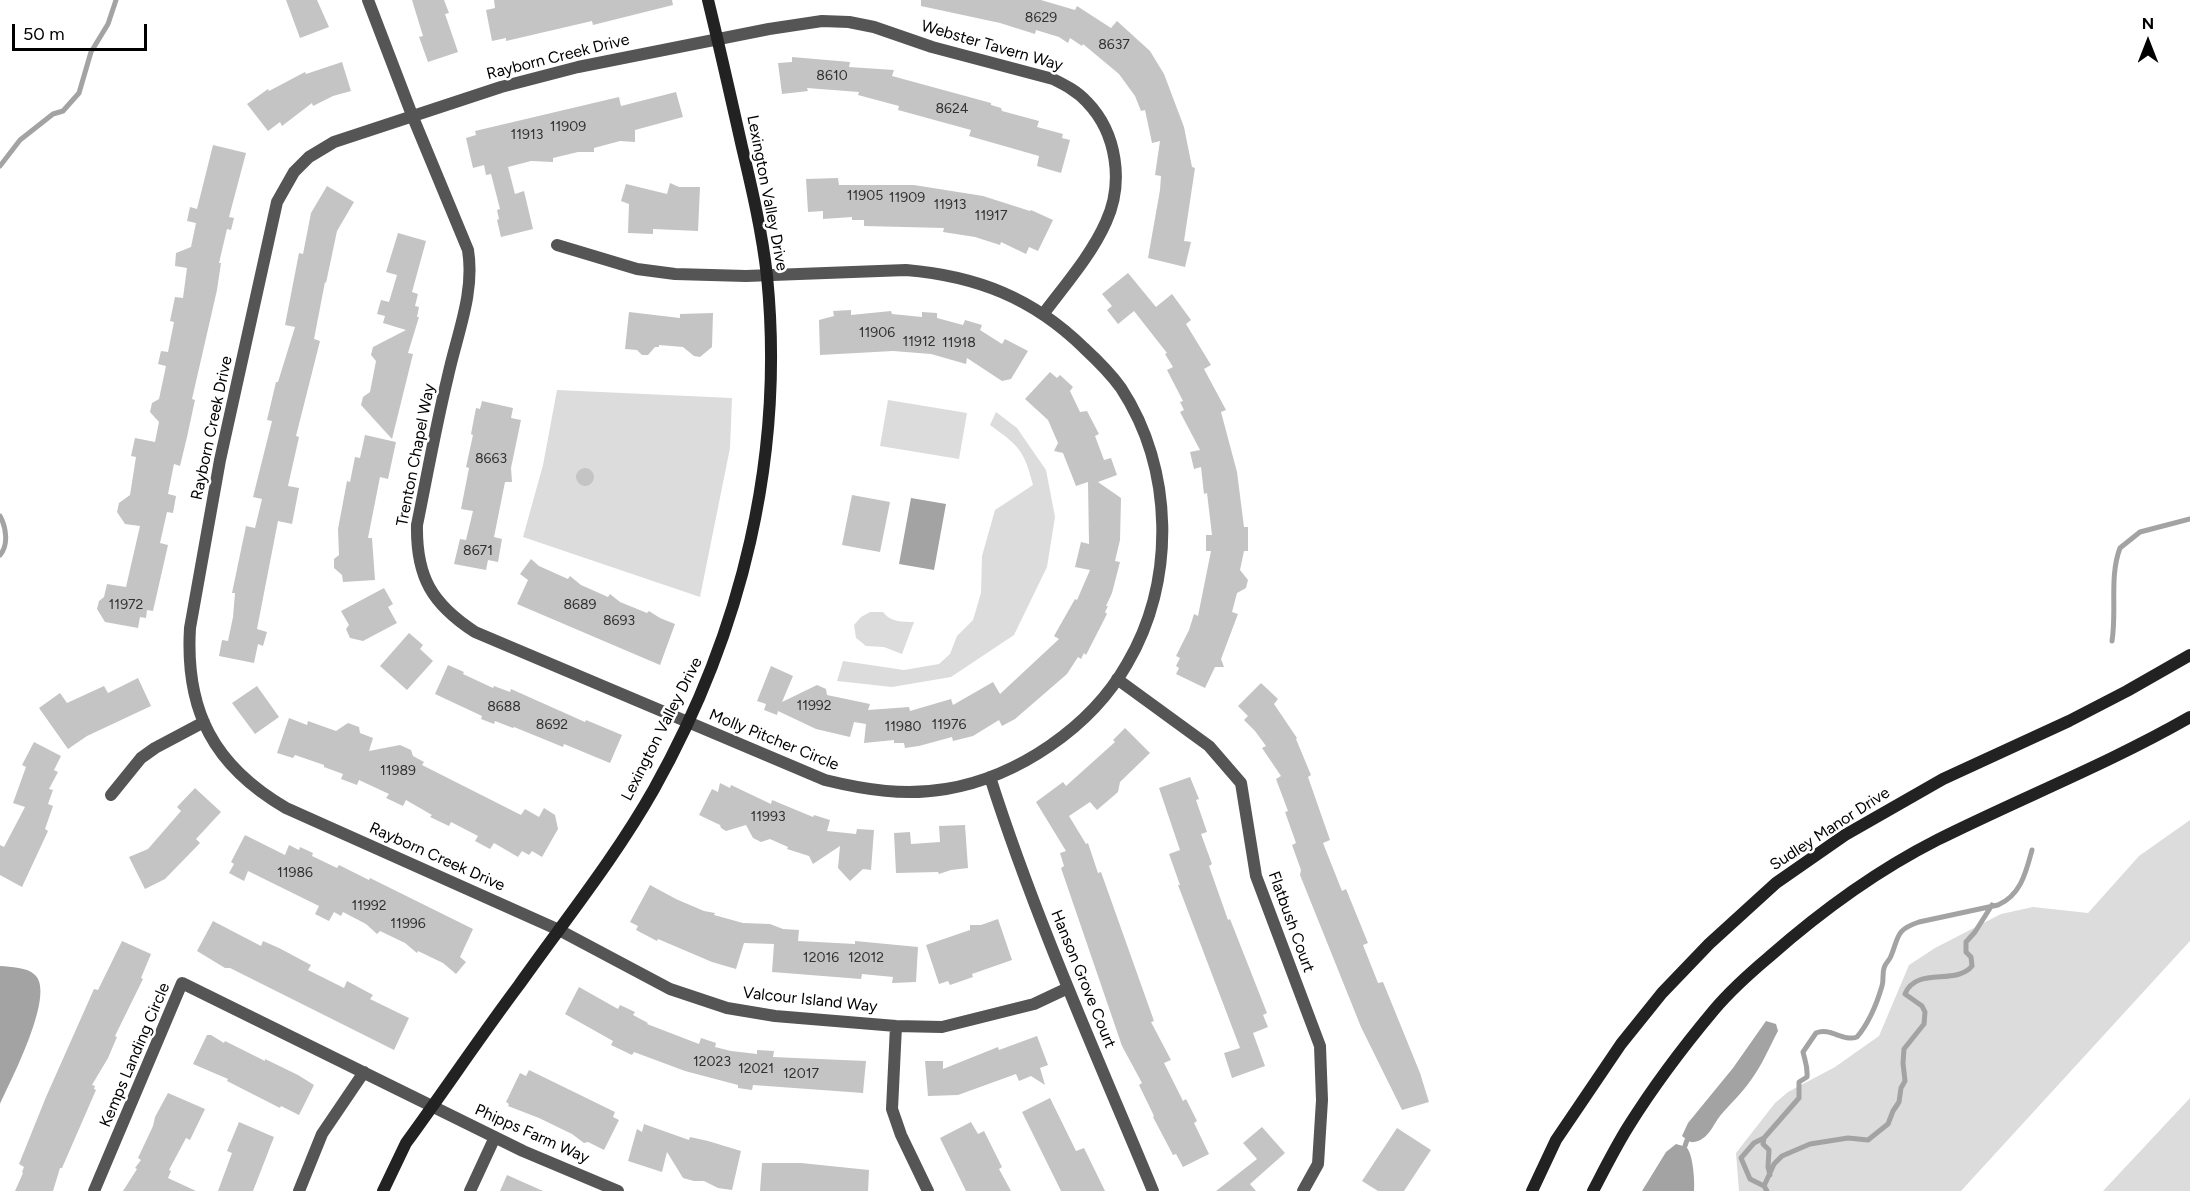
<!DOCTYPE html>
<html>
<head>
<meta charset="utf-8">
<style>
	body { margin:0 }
	#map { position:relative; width:2190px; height:1191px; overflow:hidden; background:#fff; font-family:Figtree,sans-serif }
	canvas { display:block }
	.north { position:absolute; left:2118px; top:12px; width:60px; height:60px; -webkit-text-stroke:4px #fff; paint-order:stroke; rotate:0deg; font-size:16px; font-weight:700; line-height:24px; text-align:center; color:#000 }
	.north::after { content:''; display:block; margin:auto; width:21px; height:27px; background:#000; clip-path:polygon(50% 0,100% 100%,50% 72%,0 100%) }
	.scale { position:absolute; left:12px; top:24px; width:135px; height:27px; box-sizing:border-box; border:3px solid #000; border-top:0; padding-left:8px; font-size:18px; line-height:21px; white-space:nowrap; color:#000; -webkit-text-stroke:4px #fff; paint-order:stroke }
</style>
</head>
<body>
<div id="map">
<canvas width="2190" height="1191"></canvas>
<div class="north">N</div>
<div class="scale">50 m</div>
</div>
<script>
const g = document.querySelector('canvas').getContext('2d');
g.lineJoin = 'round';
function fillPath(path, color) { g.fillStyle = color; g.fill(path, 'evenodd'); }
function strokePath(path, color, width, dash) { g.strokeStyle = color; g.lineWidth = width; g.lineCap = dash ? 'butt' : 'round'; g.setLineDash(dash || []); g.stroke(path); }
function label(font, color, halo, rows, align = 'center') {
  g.font = font + ' Figtree,sans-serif'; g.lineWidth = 5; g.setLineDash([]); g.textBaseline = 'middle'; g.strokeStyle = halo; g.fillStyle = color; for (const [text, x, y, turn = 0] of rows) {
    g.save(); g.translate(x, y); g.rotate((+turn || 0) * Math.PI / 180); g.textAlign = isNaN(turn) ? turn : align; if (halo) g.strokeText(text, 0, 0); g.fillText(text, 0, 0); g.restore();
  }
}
fillPath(new Path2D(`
	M557,390L732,398L730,448L700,597L523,537L543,465Z
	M888,400L967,413L959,459L880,446Z
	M996,412L1017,428L1046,470L1055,517L1047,567L1014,635L951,677L892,687L837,681L843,661L904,670L939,664L950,654L957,636L973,620L981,593L982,556L995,510L1033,485C1024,450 1019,446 990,425Z
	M870,612H883C890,622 902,622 914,622L902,654L884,647L866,646L856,638L854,625L861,617Z
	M2190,820V941L1961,1191H1739L1736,1153L1775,1103L1788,1092L1835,1067L1879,1036L1909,965L1935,948L2001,914L2033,907L2088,913L2139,856Z
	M2190,1098V1191H2103Z`), '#dcdcdc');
fillPath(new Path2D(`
	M911,498L946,504L934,570L899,564Z
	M0,966C11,967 27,967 35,975C56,994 10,1082 0,1104Z
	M1766,1021L1776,1024L1778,1031C1769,1048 1762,1065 1751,1080C1742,1093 1730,1104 1720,1116C1713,1125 1708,1140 1694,1142C1689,1143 1686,1139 1682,1136L1688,1123L1733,1068Z
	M1676,1144C1679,1145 1684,1146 1686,1147C1693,1152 1695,1182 1694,1191H1642L1666,1152Z`), '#a3a3a3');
strokePath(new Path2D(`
	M0,166L20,140L53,114L63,111L79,93L91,52L108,24L116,0
	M0,516C6,527 9,545 0,555
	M2112,641C2117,611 2109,577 2120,548L2140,532L2190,519
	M1764,1138L1763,1144L1769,1150L1768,1167L1770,1175
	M1685,1146L1687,1140
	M1764,1186L1774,1164L1782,1156L1810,1144L1848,1138L1868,1140L1888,1124L1893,1111L1899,1102L1901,1088L1905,1081L1903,1063L1904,1049L1924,1024L1925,1012L1922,1006L1905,994C1916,966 1956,986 1972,966L1971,957L1966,952V942L1975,932L1992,905
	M1767,1191L1764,1186L1750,1179L1741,1158L1754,1143L1764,1138L1799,1098V1082L1807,1077C1808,1067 1805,1061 1803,1052L1816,1033C1830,1027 1843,1042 1857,1037C1868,1024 1877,1003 1882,986C1884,980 1882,974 1884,968C1885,963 1890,960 1891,956C1899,937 1895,930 1919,922L1998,905C2021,895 2026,872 2032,850`), '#a3a3a3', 5);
fillPath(new Path2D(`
	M286,0H317L329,27L300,38Z
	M412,0H444L449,13L445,14L458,52L428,62L419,37L423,36Z
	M494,0H672L673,5L593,25L592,21L506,41V38L492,41L486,10L495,8Z
	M921,0H1041L1075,10L1077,6L1111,28L1117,21L1150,51L1164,74L1184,127L1192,167L1195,168L1184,241L1191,242L1185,267L1148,258L1160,190L1161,176L1155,175L1160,141L1152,143L1145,110L1141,111L1135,96L1119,74L1083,44L1082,46L1070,38L1068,43L1059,37L1036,30L1035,34L1000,23L921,6Z
	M792,57L850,62L849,67L894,70L892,76L991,103V105L1001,108L1002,111L1039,121L1037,127L1063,134L1062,138L1070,140L1061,173L1037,166L1039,156L969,136L971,130L898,110L899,106L858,95L859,92L807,88L808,91L782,94L778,63L792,62Z
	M342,62L351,91L333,96L313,106L312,103L282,126L280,122L268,131L247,104L268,89L269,91L305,72L306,74Z
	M676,92L683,117L635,130V142L620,141L594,148V152H578L553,158V162L531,161L508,167L515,194L524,191L533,229L501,237L497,220L499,219L497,210L500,209L491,174L486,175L484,165L473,168L466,138L476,135L475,131L619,97L621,106Z
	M213,145L246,153L229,217L234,218L231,230L227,229L219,263H221L217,290L192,399L195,400L187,437L180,466L174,464L168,494L176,496L173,513L167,512L160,543L168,545L153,611L147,610L146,618L140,617L138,628L105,622L97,609L99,601L104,597L107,584L126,587L140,526L125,524L117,512L119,503L130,495L136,457L131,456L135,438L155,442L159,422L150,412L152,403L159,399L166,366L158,364L161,351L168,352L174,322L170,321L175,297L183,298L187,268L175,266L176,253L191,247L196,223L187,221L190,207L197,209Z
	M838,178L839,185H914L983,196L1030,211L1031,210L1053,220L1038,251L1029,247L1026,254L1001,242L1000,245L975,237L943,232L944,228L864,226V220H852V217L823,219V211L808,212L806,179Z
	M670,183L679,187H700L698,231L653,229V234L628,233L629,204L621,201L626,184L667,194Z
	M327,186L354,202L337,231L326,283L325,282L314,339L320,341L296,436L299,437L288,486L299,488L292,524L278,521L257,629L267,632L263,646L258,644L254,663L219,656L222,640L228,641L233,617L235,593H232L246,526L255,528L262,499L253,497L272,421L267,420L276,382H278L295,327L285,325L299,253L303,254L311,213Z
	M398,233L426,241L412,292L418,294L415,306L419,307L417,317H419L408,353L413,354L392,439L361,405L363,397L370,392L376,361L371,355L373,347L406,330L383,323L385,316L377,314L381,300L389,302L397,275L386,272Z
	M1128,273L1156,307L1172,294L1191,320L1186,324L1211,365L1204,369L1226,410L1221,412L1237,472L1244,527H1248V551H1244L1240,570L1248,580L1246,588L1237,593L1232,612L1238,614L1221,659L1224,667H1215L1205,688L1176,674L1179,668L1176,666L1180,658L1176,656L1189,630L1194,614L1198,616L1211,551H1206V535H1212L1207,493L1204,494L1201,467L1194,469L1190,452L1200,450L1180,412L1184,410L1180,402L1183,401L1167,370L1173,367L1165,354L1167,353L1134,311L1118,324L1107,310L1112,306L1102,294Z
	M851,310V315L891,311L892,314L922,317V312L937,313V318L963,325L965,320L982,325L980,330L1002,344L1005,339L1028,351L1011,379L1002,381L967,358L966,364L931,354L893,351L820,355L819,320L834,316L833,311Z
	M629,312L680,318V314L713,313L712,347L700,357L694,356L683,347L659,345V347H655L648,355H642L637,350L625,349Z
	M1050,372L1057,378L1060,375L1073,387L1070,391L1080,412L1087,411L1099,434L1095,436L1104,460L1111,458L1117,475L1098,482L1121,498L1120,540L1115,561L1120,562L1112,593L1106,606H1108L1105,612L1107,614L1086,655L1084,653L1081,659L1078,657L1067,674L1015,719L1002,726L999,720L973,736L953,741L952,737L919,746L905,748L904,743H894V740L864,743L866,724L854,722L850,737L816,729L778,711L777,715L764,710L766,704L757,701L771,666L793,676L782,702L817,685L826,689L827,695L870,704L868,710L909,707L910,711L951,699L953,705L993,682L1000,694L1059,639L1054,636L1075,599L1077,600L1090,570L1075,567L1081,542L1089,544L1088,482L1076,486L1063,453L1054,451L1058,443L1048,420L1025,399Z
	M482,401L513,408L511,418L521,420L511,468L512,482H505L494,537L502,539L498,562L488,560L486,570L454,564L460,539L466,540L473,511L461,509L469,468L466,467L473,435L471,434L476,408L480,409Z
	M365,435L396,442L388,479L380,477L368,538H372L375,580L343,582L342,575L334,568V559L339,555L338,529L347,481L350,482L355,457L360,458Z
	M576 477a9 9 0 1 1 18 0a9 9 0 1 1-18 0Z
	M852,495L890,502L880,552L842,545Z
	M531,559L539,566L568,579L570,576L581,585L608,597L610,594L620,602L647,613L649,611L660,618L675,624L660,665L517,604L528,580L520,574Z
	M384,588L393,604L388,607L397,623L363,641L350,638L346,629L349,625L341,611Z
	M409,633L423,645L420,649L433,661L407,690L380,666Z
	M448,665L464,672L463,674L493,688L494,686L510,692L511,689L585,722L586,720L622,735L610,763L564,744L563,747L514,727L513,728L495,721L494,724L481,719L482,716L435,694Z
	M138,678L151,706L87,736L68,749L39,708L60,693L67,703L104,686L108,693Z
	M1261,683L1278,699L1274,704L1297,738L1296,739L1311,775L1308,777L1330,840L1323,843L1342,891L1346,889L1368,943L1363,945L1378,983L1383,982L1420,1073L1429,1102L1402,1110L1361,1027L1304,885L1300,875L1301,870L1292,845L1296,843L1285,812L1288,811L1276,779L1281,776L1262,748L1266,746L1255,731L1244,720L1248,716L1238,706Z
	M257,686L279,717L255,734L232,703Z
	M289,718L307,725L308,721L336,731L348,723L359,727L360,733L373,738L369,751L400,745L411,750L413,756L424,762L422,765L521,815L525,809L539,817L544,808L555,815L558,829L542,857L532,851L529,855L522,851L518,857L494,843L490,849L475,841L478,836L451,822L449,826L430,817L432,815L406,800L403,806L386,798L389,794L359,780L357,785L341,779L343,774L324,767V765L295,755L293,758L277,753Z
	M1125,728L1150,753L1120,782L1118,792L1097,810L1090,802L1069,816L1086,844L1088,843L1098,873L1101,872L1154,1021L1151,1022L1171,1060L1164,1063L1183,1101L1186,1099L1197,1121L1194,1123L1209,1154L1183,1167L1176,1154L1173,1155L1153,1117L1154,1116L1139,1085L1142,1083L1122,1046L1061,868L1064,866L1060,853L1066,851L1036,802L1063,782L1066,786L1115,742L1113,740Z
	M34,742L61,756L54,770L58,772L49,789L53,790L48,804L53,806L45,829L48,831L22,887L0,875V845L4,847L25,807L13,803L26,767L22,765Z
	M1190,777L1199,799L1196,800L1207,832L1201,834L1212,864L1209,866L1228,920L1230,919L1267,1013L1263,1015L1268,1027L1253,1033L1265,1066L1232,1078L1224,1053L1240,1048L1178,885H1180L1169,854L1180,850L1159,788Z
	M720,783L730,788L731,785L771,804L772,800L813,817L814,815L830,820L827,831L856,834L857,829L874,830L871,870L863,869L850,881L838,868L840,846L813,864L809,856L787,849L788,847L770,839L761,842L753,838L746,825L726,831L721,828L720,825L699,815L712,789L718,792Z
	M195,788L221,812L196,839L200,843L165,879L145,889L129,857L148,849L181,811L177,807Z
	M965,825L968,868L951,870L939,874L938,872L896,873L894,833L910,832L911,844L940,842L939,826Z
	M245,835L285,855L289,845L299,850L300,847L313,853L312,856L337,868L339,865L369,880L370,878L473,929L460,957L466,962L456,974L443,963L418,951L417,953L405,943L380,931L377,934L366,924L343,912L341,916L334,912L329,921L315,914L319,906L248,871L244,881L229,873L234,864L231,862Z
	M650,885L676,899L704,911L715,913L714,915L743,923L770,924L783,929L799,930L798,941L855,944V941L918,947L916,982L892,983L893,977L862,974L861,979L772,972L774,944L744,943L736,969L712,962L658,939L657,941L636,930L638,926L630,922Z
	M998,919L1012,960L972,974L973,977L950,985L948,981L939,984L926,945L970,930V925H981Z
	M213,921L261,946L263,941L279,948L311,965L308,970L344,988L347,981L373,995L370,999L409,1018L394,1050L230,968H225L197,951Z
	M122,941L151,954L141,978L143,979L115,1036L117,1037L108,1058L92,1085L95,1086L94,1089L96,1090L62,1168H60L53,1191H15L23,1173L22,1172L24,1167L19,1164L46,1097L94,989L98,990Z
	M579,987L618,1009L620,1005L635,1012L633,1015L648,1023L647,1024L699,1044L701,1038L716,1043L715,1047L731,1051L757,1054V1050L774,1051L773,1057L866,1061L863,1093L753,1085L752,1090L738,1088V1085L685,1071L634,1052L632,1055L611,1045L613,1041L565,1014Z
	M207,1035H211L224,1043L225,1041L265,1061V1059L298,1075L314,1085L299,1115L281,1106L280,1108L227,1081L228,1079L193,1064Z
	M1037,1036L1048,1065L1040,1068L1045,1085L1031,1076L1019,1081L1016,1074L958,1095L928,1096L925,1061H943V1069L998,1047L999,1050Z
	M529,1070L615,1112L613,1117L619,1120L604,1150L588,1142L584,1143L572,1134L539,1118L508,1106L509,1104L506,1102L520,1073L526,1076Z
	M168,1093L205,1109L190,1140L186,1138L169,1170L171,1171L168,1178L196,1191H123L137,1169L135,1168L141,1160L138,1158L153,1126L155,1117Z
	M1050,1098L1076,1151L1084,1148L1105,1191H1061L1022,1112Z
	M239,1122L274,1137L253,1191H218L232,1153L227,1151Z
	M971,1122L978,1134L984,1131L1002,1167L999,1169L1011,1191H966L940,1138Z
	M644,1124L689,1140L690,1137L708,1141L741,1151L732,1190L718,1188L704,1181H694L683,1178L667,1152L662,1172L628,1161L637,1129L642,1132Z
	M1262,1127L1285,1153L1250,1184L1256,1191H1216L1257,1159L1243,1143Z
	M1397,1128L1431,1150L1404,1191H1378L1362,1181Z
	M762,1163H801L869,1170L868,1191H760Z
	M507,1175L543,1191H500Z`), '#c4c4c4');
strokePath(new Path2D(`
	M368,0L412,115L468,250C475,293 457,334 448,376C436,425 427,476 417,525C416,577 432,604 475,632L825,780C866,790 905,796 946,789C1018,777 1091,727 1127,664C1176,581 1174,469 1121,388C1111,374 1097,360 1084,348C1033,298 977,276 906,270L746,276L675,274L637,269L557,245
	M1044,313C1065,285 1092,254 1106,222C1124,183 1117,133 1087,102C1077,91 1065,85 1053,79L932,47L874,27L849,22L822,21L769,29L578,67L501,87L334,142L309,157L294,172L277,202L220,460L190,628C185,711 214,766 286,808L559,930L670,989L727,1008L775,1016L896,1026L942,1027L1034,1004L1068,988
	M1117,679L1209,746L1241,783L1256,876L1320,1046L1322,1100L1318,1164L1303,1191
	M990,777C1035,918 1096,1054 1153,1191
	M111,795L141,758L155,748L204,722
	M896,1026L892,1109L901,1135L928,1191
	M94,1191L182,983L523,1151L618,1191
	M299,1191L322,1134L364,1072
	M470,1191L495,1137`), '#555', 12);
strokePath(new Path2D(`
	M383,1191L406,1143C444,1091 480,1037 519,985C565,920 615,858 654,789C742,632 785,456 767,276C762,232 752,189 742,147C731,98 720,49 708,0
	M1532,1191L1556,1140L1621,1044L1662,993L1709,944L1776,883L1845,835L1943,779L2069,721L2127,691L2190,655
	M1593,1191C1604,1170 1615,1148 1628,1127C1653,1087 1683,1047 1714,1010C1730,991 1750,973 1769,957C1820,912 1876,871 1937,840C2021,798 2108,764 2190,717`), '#222', 12);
label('14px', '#313131', null, [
	["8629",1041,18],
	["8637",1114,45],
	["8610",832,76],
	["8624",952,109],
	["11909",568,127],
	["11913",527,135],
	["11905",865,196],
	["11909",907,198],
	["11913",950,205],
	["11917",991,216],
	["11906",877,333],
	["11912",919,342],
	["11918",959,343],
	["8663",491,459],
	["8671",478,551],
	["11972",126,605],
	["8689",580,605],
	["8693",619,621],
	["11992",814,706],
	["8688",504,707],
	["8692",552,725],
	["11976",949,725],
	["11980",903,727],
	["11989",398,771],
	["11993",768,817],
	["11986",295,873],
	["11992",369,906],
	["11996",408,924],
	["12016",821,958],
	["12012",866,958],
	["12023",712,1062],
	["12021",756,1069],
	["12017",801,1074]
]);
label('16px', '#000', '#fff', [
	["Webster Tavern Way",992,46,16],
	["Rayborn Creek Drive",558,57,-14],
	["Lexington Valley Drive",767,193,79],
	["Rayborn Creek Drive",212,428,-78],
	["Trenton Chapel Way",416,455,-79],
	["Lexington Valley Drive",662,729,-63],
	["Molly Pitcher Circle",774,740,22],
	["Sudley Manor Drive",1830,829,-33],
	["Rayborn Creek Drive",437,857,24],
	["Flatbush Court",1291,922,70],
	["Hanson Grove Court",1083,979,68],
	["Valcour Island Way",810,1000,6],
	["Kemps Landing Circle",135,1055,-67],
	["Phipps Farm Way",532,1134,24]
]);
</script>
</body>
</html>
